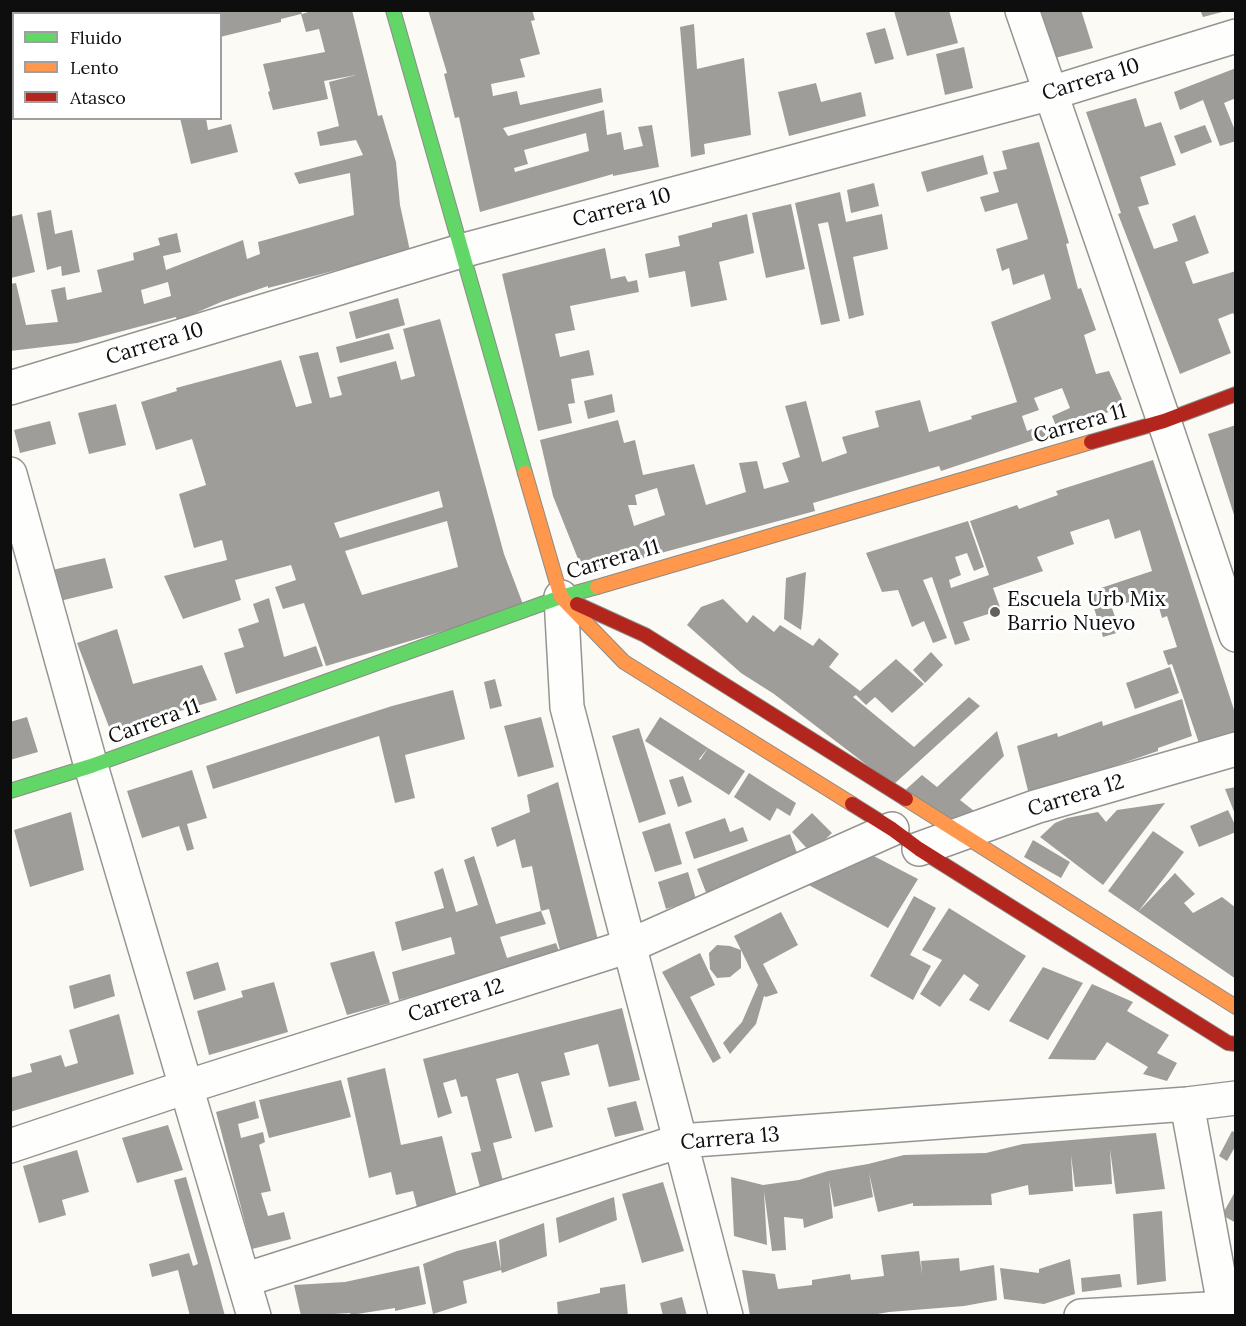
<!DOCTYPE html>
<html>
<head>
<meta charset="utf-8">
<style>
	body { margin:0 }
	#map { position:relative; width:1246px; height:1326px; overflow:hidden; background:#fbfaf4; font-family:Lora,serif }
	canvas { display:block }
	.frame { position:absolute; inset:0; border:12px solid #0e0e0e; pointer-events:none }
	.legend { position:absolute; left:12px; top:12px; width:210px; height:108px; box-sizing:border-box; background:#fff; border:2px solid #9f9f9f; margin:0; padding:8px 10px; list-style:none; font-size:18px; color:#0e0e0e }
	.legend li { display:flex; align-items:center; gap:12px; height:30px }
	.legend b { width:30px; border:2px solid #9f9f9f }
</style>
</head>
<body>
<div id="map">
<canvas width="1246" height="1326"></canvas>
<div class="frame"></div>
<ul class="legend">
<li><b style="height:8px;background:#63d668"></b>Fluido</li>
<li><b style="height:8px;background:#ff974d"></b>Lento</li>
<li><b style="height:8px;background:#b3261e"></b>Atasco</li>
</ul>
</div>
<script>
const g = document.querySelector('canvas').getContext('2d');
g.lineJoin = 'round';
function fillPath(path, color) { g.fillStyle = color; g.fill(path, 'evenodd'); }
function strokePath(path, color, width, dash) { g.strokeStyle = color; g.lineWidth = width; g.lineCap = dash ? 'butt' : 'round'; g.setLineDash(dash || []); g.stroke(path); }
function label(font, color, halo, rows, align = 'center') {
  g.font = font + ' Lora,serif'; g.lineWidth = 6; g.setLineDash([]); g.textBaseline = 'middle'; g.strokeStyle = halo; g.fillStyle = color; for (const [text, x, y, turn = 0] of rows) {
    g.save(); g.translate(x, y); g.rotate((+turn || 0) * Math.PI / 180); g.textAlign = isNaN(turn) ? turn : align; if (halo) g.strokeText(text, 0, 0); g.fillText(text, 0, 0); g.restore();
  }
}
fillPath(new Path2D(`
	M206,10H301L302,14L314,10H352L378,116L382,115L396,162L400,205L410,251L268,288V286L221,302L177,321L176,317L77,343L10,351V284L16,283L26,325L58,322L51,290L65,287L67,300L102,292L97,270L134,260L133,253L160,245L158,238L177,233L181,252L163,256L166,270L243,240L247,259L260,254L258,242L354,215L350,173L299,184L294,173L363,155L356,140L320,146L317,132L339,126L329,82L356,75L324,81L328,99L273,110L268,92L270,91L263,64L325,52L319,29L306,32L301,14L281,19V22L220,37V14H207ZM168,282L171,296L144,304L141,290Z
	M428,10H532L535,20L531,21L540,54L520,59L525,77L491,84L493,96L517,91L520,105L601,88L603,102L503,128L508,136L604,110L607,135L621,132L624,150L643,146L638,127L652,125L659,167L613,176V174L480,212L459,117L455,118L444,74L447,73ZM586,133L589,151L515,172L514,168L528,164L524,150Z
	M949,10L958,43L907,56L894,11Z
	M1041,10H1081L1093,48L1055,58Z
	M1200,10H1226V11L1203,17Z
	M694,24L697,69L744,58L751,135L704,144L705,154L691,157L680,27Z
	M885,28L894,59L875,64L866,33Z
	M964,47L973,88L945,95L936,54Z
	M14,56V117H10V57Z
	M1236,68V98L1224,103L1236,133V141L1220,146L1203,100L1180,110L1174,92Z
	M816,83L821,102L861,92L866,116L789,136L778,92Z
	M1136,98L1145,127L1161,122L1176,165L1140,177L1149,204L1138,207L1154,249L1178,241L1172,224L1195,215L1209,253L1185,262L1193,284L1236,271V319L1233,313L1218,319L1231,353L1180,374L1118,214L1121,213L1086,112Z
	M180,118H206L208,130L231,124L238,152L191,164Z
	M1205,125L1212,142L1181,154L1174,136Z
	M1039,142L1069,243L1066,244L1078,289L1081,288L1096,330L1084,335L1090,355L1096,374L1109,371L1125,406L1058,431L1052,416L1070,408L1062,388L1034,398L1039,410L1022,416L1027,431L1042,425L1046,436L941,471L939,466L813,503L815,511L584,574L553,496L540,440L618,420L624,443L635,440L643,475L694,464L706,505L746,492L739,463L757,461L764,489L789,482L782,463L800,457L785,406L806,401L822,462L847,453L842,437L879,427L875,411L920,400L929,432L972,419L971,416L1017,402L991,322L1051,299L1044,274L1013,285L1009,268L1002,271L996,249L1028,239L1017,203L985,212L980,197L999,192L993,172L1007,169L1002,151ZM657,488L665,515L634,526L628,505H637L635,495Z
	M983,155L988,174L927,192L921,172Z
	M874,183L879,206L851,213L847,190Z
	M840,192L846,222L882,214L888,249L853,257L864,315L849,319L828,222L818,224L840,321L821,325L795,203Z
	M791,204L805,269L766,278L752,213Z
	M51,210L55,234L72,230L80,272L62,276L61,266L47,270L37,213Z
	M22,214L35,272L11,278L10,217Z
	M747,214L754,253L719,262L727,300L691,307L685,271L649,278L645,254L680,246L678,236L712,227V223Z
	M605,248L611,279L625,276L628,282L637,280L639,292L570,306L575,330L555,334L560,357L589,350L594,375L571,379L575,403L568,404L572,423L538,431L502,274Z
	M398,298L405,325L356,339L349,312Z
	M440,319L504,554L524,607L326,666L304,603L283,609L275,587L296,580L291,565L235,580L241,600L183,619L164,576L227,560L222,540L194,548L179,494L206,485L192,439L156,450L141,402L177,391L176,388L281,360L296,407L312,403L299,356L318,352L330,398L342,395L337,377L396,361L401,380L415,376L403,329ZM439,491L443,507L340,538L334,523ZM447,521L458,567L362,595L345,551Z
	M389,333L394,349L340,363L336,347Z
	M612,394L615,412L588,419L584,401Z
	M116,404L126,445L89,454L78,413Z
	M50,421L56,444L20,453L14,430Z
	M1236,425V518H1235L1208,434Z
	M1153,460L1236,716V737L1201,749L1172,664L1168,665L1163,651L1177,647L1167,616L1162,618L1155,593L1112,608L1120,632L1103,637L1089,592L1152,571L1140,530L1115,539L1109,519L1070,532L1074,544L1037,557L1043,571L993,588L1001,610L963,622L970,640L955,645L932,577L923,580L947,638L933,643L924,621L912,627L898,590L882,592L866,553L968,521L984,567L974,571L967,553L955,557L961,575L949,580L951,588L989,575L970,521L1017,505L1019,509L1058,495L1056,491Z
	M105,558L113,588L60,601L52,570Z
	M806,572L803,612L801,630L784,619L786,578Z
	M269,598L284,657L316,646L323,666L236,694L224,653L244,647L238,629L259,622L253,604Z
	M723,599L747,623L753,615L774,632L780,625L813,646L819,638L839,654L829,667L860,691L896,659L924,684L892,713L875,697L866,705L856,695L853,697L914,747L969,697L980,706L893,785L774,694L741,673L687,625L701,607Z
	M117,629L133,684L202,665L217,700L119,729L109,727L77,643Z
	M931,652L943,665L925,683L913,670Z
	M1170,667L1179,693L1135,709L1126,683Z
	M495,679L502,706L490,709L484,682Z
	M453,690L465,739L405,755L415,798L395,803L379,736L213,789L206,766L392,706Z
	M1182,699L1192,736L1158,748V751L1029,795L1017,746L1057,733L1058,737L1102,721L1103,726Z
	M27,717L38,752L10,760V722Z
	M541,717L554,767L518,777L504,726Z
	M660,717L708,748L699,759L700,760L708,748L745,771L729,795L645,741Z
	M639,728L666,814L639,823L612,736Z
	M997,731L1004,756L960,800L978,814L951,823L902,793L922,775L937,787Z
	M192,770L207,818L187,824L194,849L187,851L179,826L142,838L127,791Z
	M749,773L796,803L790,816L777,808L770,821L734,797Z
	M683,776L692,802L678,807L669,780Z
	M558,782L599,944L561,954L549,909L541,911L546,924L500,937L507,958L556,943L560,954L399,1000L392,972L455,954L451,937L402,951L395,922L444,908L434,872L443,868L456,912L478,905L464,860L474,856L496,924L541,911L532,866L522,868L515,839L497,847L491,828L530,812L527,795Z
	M1236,787V814H1235L1225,789Z
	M1165,803L1103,885L1040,837L1055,823L1067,818L1098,812L1106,822L1117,810Z
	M1228,810L1236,827V832L1199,847L1190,826Z
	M71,812L84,870L30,887L14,830Z
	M812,813L832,833L811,853L792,832Z
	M725,818L730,832L743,827L748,841L694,859L685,832Z
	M670,823L682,864L655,872L642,832Z
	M1153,831L1184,852L1138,912L1175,873L1195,894L1184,903L1193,913L1222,897L1236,908V979L1108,891Z
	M790,834L800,861L707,895L697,869Z
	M1033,840L1070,862L1061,878L1024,857Z
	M866,852L918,879L888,928L805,883Z
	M688,872L696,899L666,909L658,882Z
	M914,896L936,908L910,955L931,966L913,1000L870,976Z
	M949,908L1026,956L989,1011L969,1000L979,985L964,974L940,1007L920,994L942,960L922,950Z
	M781,912L798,945L763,964L778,993L766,997L764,996L756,1024L730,1054L723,1043L742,1022L758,985L741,950V968L730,977L717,978L710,969L709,953L717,945L730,946L741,950L734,936Z
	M374,951L390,1003L347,1015L330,963Z
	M700,953L715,985L690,997L721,1058L713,1063L662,972Z
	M218,962L226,990L194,1000L186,972Z
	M1043,967L1083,983L1048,1040L1009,1021Z
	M110,974L115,996L74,1009L69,986Z
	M274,982L288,1032L209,1055L197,1011L243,997L241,991Z
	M1092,984L1133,1002L1127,1011L1169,1035L1157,1053L1177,1063L1167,1081L1143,1074L1148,1067L1107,1042L1095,1060L1048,1059Z
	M622,1008L640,1080L609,1087L598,1044L564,1053L570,1075L541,1082L553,1127L535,1132L518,1073L496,1079L512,1138L493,1143L504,1185L481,1191L471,1153L481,1151L467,1096L461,1097L456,1079L443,1083L452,1113L438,1118L423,1059Z
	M119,1014L134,1074L10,1112V1078L32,1072L30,1064L61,1055L65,1067L78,1063L69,1030Z
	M385,1068L401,1145L442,1136L457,1197L417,1207L413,1191L396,1195L391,1172L369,1178L347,1078Z
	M341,1080L351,1117L269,1138L259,1100Z
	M255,1101L259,1118L238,1124L241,1138L263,1132L265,1142L259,1145L271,1191L261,1193L268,1216L284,1212L291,1239L252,1249L216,1112Z
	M636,1101L644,1130L615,1137L607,1108Z
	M168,1125L183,1170L137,1183L122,1138Z
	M1232,1131L1236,1133V1145L1227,1161L1219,1156Z
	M1156,1133L1165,1189L1116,1194L1110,1149L1112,1184L1075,1187L1071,1155L1073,1191L1029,1195L1028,1185L991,1194L992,1205L913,1206V1203L878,1212L869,1173L873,1197L834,1207L829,1180L833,1218L804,1228L803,1219L784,1217L786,1250L772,1251L764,1191L767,1245L734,1236L731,1177L763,1185L799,1180L828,1171L868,1164L904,1155L986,1153L1023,1144Z
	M77,1150L89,1192L62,1200L66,1215L39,1223L23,1166Z
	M186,1177L210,1261L225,1316H190L178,1270L152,1277L149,1264L189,1253L193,1266L198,1264L174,1180Z
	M663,1182L684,1251L642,1263L622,1194Z
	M1236,1190V1223L1222,1215Z
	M614,1197L617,1220L559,1243L556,1218Z
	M1162,1211L1166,1281L1137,1285L1133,1214Z
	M544,1223L547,1256L502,1273L501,1270L463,1281L467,1303L433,1314L423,1264L457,1251L496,1241L501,1269L499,1240Z
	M919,1251L922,1275L921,1261L959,1258L960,1271L994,1265L997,1300L964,1306L889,1312L866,1316H750L742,1270L775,1274L778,1289L812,1285V1280L850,1274L851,1280L884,1276L881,1255Z
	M1070,1259L1075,1294L1044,1304L1004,1299L1000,1268L1039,1273V1269Z
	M419,1266L426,1304L395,1311V1308L351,1315L350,1313L301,1316L294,1285L345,1282Z
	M1120,1274L1122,1287L1082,1292L1081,1278Z
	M625,1284L628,1316H558L557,1302L600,1293V1288Z
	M682,1297L687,1316H663L660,1303Z`), '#9f9d99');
const street = new Path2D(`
	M1022,10L1164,421L1236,635
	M10,388L461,251L1051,93L1236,36
	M10,474L91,766L254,1316
	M561,597L567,707L726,1316
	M919,849L1035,807L1236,749
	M1187,1104L1226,1316
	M10,1146L186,1087L629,946L892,829
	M244,1280L680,1141L1187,1104L1236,1098
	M1081,1316L1225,1308L1236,1303`);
const fast = new Path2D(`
	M393,10L525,473
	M10,791L91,766L561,597L597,587`);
const slow = new Path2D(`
	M525,473L561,597L624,662L852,804
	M597,587L1091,442
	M906,799L1236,1007`);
const jam = new Path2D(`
	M1091,442L1164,421L1236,394
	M577,604L645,635L906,799
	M852,804L892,829L919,849L1228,1043L1236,1044`);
strokePath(street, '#959492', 36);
strokePath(fast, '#8b8b88', 16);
strokePath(slow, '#8b8b88', 16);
strokePath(jam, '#8b8b88', 16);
strokePath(street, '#fefefd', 33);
strokePath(fast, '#63d668', 14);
strokePath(slow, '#ff974d', 14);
strokePath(jam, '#b3261e', 14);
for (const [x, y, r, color] of [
	[995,612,6,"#61615e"]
]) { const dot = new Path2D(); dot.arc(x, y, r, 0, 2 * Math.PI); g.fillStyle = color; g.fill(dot); strokePath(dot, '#fff', 2); }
label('21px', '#0e0e0e', '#fff', [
	["Carrera 10",1091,80,-17],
	["Carrera 10",622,208,-15],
	["Carrera 10",155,344,-17],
	["Carrera 11",1080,424,-16],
	["Carrera 11",613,560,-16],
	["Carrera 11",154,722,-20],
	["Carrera 12",1076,796,-17],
	["Carrera 12",456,1001,-18],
	["Carrera 13",730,1139,-5]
]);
label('21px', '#0e0e0e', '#fff', [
	["Escuela Urb Mix",1007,600],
	["Barrio Nuevo",1007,624]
], 'left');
</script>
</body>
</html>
